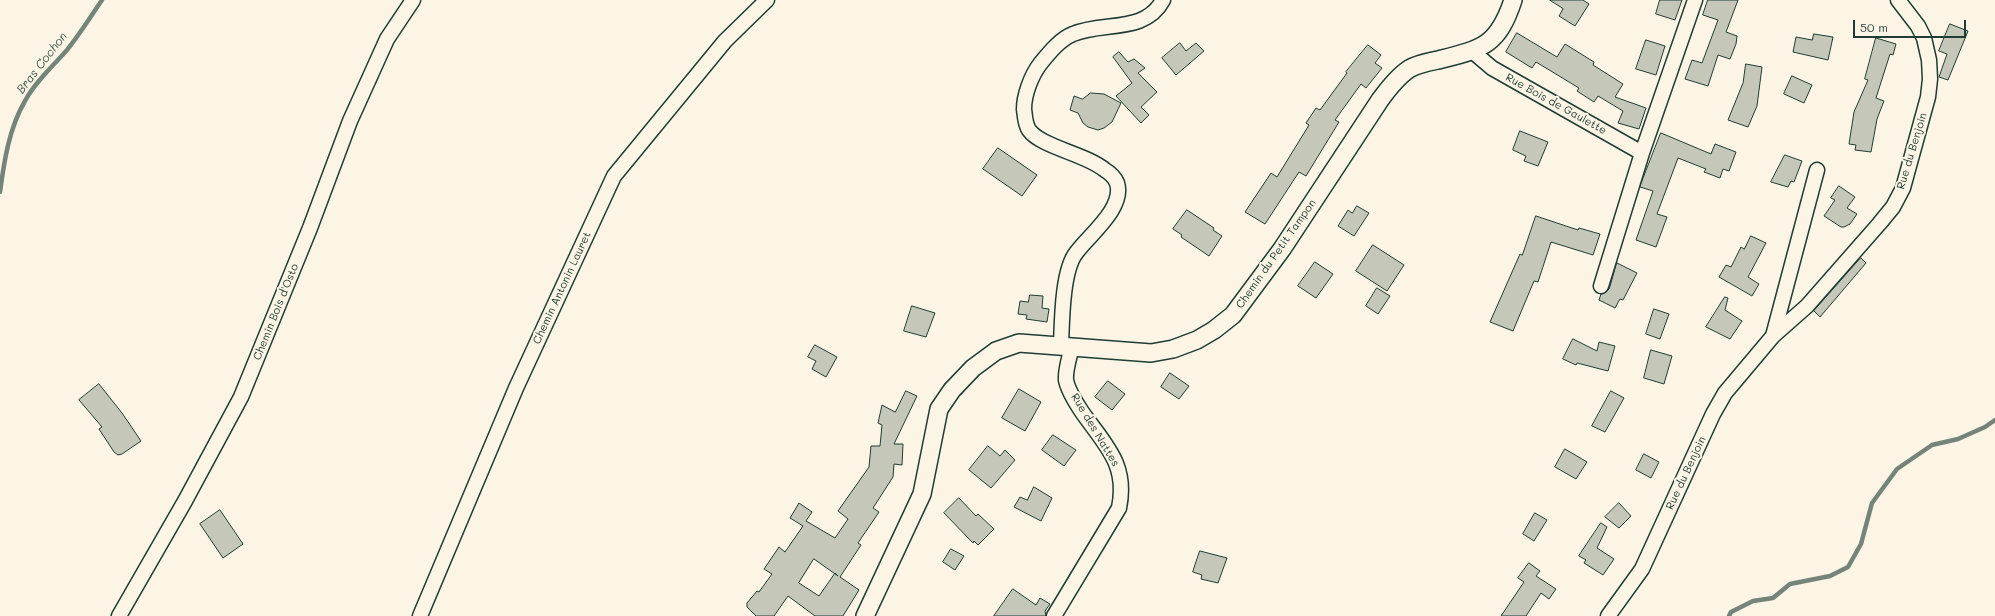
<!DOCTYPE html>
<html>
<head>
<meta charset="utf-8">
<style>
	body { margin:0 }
	#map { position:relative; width:1995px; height:616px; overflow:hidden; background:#fcf5e5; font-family:Mali,sans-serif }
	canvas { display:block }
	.scale { position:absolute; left:1853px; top:20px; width:113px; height:18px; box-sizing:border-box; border:2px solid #1f3d34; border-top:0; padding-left:5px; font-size:12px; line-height:14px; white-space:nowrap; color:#1f3d34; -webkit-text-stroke:3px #fcf5e5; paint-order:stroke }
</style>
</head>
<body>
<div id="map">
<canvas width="1995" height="616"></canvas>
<div class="scale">50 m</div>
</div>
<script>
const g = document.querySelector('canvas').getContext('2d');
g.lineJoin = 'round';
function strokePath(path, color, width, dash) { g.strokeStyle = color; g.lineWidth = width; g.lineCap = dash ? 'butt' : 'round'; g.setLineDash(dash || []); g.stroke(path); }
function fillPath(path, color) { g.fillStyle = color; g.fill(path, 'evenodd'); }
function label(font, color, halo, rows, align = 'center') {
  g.font = font + ' Mali,sans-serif'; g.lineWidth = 4; g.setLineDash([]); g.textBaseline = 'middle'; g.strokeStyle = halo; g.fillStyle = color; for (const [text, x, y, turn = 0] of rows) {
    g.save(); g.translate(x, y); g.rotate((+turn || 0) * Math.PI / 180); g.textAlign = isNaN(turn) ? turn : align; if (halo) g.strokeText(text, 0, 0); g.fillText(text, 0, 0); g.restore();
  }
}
strokePath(new Path2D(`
	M0,192C4,162 9,128 25,101C35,82 53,66 67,50C80,34 91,16 102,0
	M1729,616L1731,612L1753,601L1773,598L1790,584L1830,576L1848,567L1861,544L1872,503L1897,469L1932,445L1958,439L1985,427L1995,420`), '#758479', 4.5);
const building = new Path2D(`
	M1550,0H1583L1589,4L1575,26L1559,16L1563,9Z
	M1660,0H1682L1675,20L1656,14Z
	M1708,0H1738L1726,32L1737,36L1736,44L1730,59L1718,55L1708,86L1685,79L1692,60L1702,63L1718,20L1703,15Z
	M1950,24L1968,31L1948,80L1939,77L1947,54L1939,51Z
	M1517,33L1557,57L1565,44L1594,62L1593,65L1623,84L1615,97L1646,108L1639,129L1618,123L1623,111L1598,96L1594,102L1577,91L1579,88L1536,62L1532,68L1506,52Z
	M1814,34L1833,37L1828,60L1793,52L1796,37L1812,40Z
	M1876,38L1896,44L1893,55L1890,54L1876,98L1884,101L1877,119L1871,152L1855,150L1856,145L1849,144L1854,112L1868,80L1865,79Z
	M1646,40L1665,46L1656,75L1636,69Z
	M1180,43L1186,51L1196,43L1204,51L1176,75L1162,58Z
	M1368,45L1381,55L1375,63L1382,68L1366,88L1361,84L1335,120L1339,122L1306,176L1299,172L1265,224L1245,212L1271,173L1277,177L1309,125L1306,123L1316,108L1320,110L1347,73L1346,72Z
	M1119,52L1128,62L1134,59L1145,68L1138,73L1157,92L1141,107L1149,115L1141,123L1116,96L1132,83L1113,57Z
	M1746,64L1762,67L1757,106L1748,127L1728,120L1743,83Z
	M1792,76L1812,85L1804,103L1784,94Z
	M1091,93L1104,94L1121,103L1112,122L1104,128L1098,130L1088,127L1083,123L1078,113L1070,110L1074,96L1082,99Z
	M1520,131L1548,142L1538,166L1524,161L1526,156L1513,150Z
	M1661,133L1711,154L1715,144L1736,152L1729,171L1723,169L1720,178L1704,172L1706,169L1678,158L1657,214L1667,217L1656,247L1636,240L1653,191L1640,187Z
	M998,148L1037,175L1022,196L983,169Z
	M1785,155L1802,161L1794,182L1791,181L1788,187L1771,182Z
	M1839,186L1855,197L1847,208L1857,214L1850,224L1844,227H1841L1824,216L1835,200L1831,198Z
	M1357,206L1369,213L1354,236L1338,226L1348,210L1352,213Z
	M1187,210L1214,228L1213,230L1222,236L1209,256L1181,237L1182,235L1173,229Z
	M1536,216L1578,230L1579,228L1600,234L1593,255L1551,242L1538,282L1534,281L1513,331L1490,322L1520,254L1522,255Z
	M1751,236L1766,243L1748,277L1759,284L1752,296L1719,277L1726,265L1731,267L1741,247L1744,249Z
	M1373,245L1404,265L1387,291L1356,271Z
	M1861,258L1866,263L1820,317L1814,311Z
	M1315,262L1333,274L1316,298L1298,286Z
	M1617,263L1637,273L1623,300L1620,299L1615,308L1599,300L1601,294L1606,292L1609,289Z
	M1377,288L1390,296L1378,314L1366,306Z
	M1030,295L1043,296L1042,308L1049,309L1047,322L1026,319L1027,315L1018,314L1020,301L1028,302Z
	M1725,297L1728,298L1725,310L1742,321L1730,339L1706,327Z
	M912,306L935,313L926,337L904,331Z
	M1654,309L1669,314L1660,339L1646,334Z
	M1573,339L1597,351L1599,342L1615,346L1608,371L1577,363L1576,365L1563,359Z
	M815,345L837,357L826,377L812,369L816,361L808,357Z
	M1651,350L1672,356L1664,384L1644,378Z
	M1170,373L1189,386L1179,399L1161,387Z
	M1108,381L1125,394L1112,410L1095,397Z
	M99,384L122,413L141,441L122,454L118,455L114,452L99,429L102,427L79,400Z
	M1019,389L1041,402L1025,431L1002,418Z
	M906,391L917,396L894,444H903L902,465L894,464L893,477L873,508L879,512L858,543L861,545L840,577L859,590L843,616H815L788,596L774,616H756L747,607V603L757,591L759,592L772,574L764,569L779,547L785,552L803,526L790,518L799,503L812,512L806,521L835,538L848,519L838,511L869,467L871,446H880L882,425L878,423L882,405L895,412ZM814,559L838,576L835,573L819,596L799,583Z
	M1611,391L1624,398L1605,432L1592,426Z
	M1053,435L1076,450L1064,466L1042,450Z
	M988,446L1000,456L1005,450L1015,460L991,488L969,470Z
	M1565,449L1587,462L1576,479L1555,467Z
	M1644,454L1659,462L1651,478L1636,470Z
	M1034,487L1052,498L1041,521L1014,507L1020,497L1027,500Z
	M959,498L976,516L978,514L994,529L978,545L974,541L973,543L944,513Z
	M1619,503L1631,516L1619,528L1605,517Z
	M220,510L243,544L223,558L200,524Z
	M1535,513L1547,520L1534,541L1523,534Z
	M1601,523L1607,527L1597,548L1614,559L1603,575L1584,563L1586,560L1579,556Z
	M951,549L964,556L955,570L943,562Z
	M1200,551L1227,558L1218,583L1201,579L1202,575L1193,572Z
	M1529,563L1540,571L1536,576L1556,589L1549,599L1541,593L1526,616H1501L1524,582L1518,578Z
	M1013,589L1036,605L1040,598L1050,604L1045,611L1046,616H994Z`);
fillPath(building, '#c5c7b9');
strokePath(building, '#1f3d34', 1);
const minor = new Path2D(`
	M1472,51L1492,68L1642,153
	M1601,286L1642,153L1695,0
	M1773,336L1817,170
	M1061,345C1062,322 1062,271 1076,253C1089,235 1125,208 1117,183C1115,178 1110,173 1105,170C1086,154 1041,147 1029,130C1025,124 1025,116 1024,109C1024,95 1031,76 1040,64C1049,53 1060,39 1073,34C1103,21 1145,34 1163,0
	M119,616L185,501L241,397L310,228L350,121L387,39L413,0
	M420,616L516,388L614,176L725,41L767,0
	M1054,616L1119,508C1128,464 1105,445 1082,412C1076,403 1068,391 1066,380C1065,370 1070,356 1072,346
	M1608,616L1642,569L1713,414L1725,393L1773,336L1807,306L1879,224L1893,207L1903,188L1928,97L1930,79L1929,60L1924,38L1918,26L1898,0`);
const tertiary = new Path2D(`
	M865,616L922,494L939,409L952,390L973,368L996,351L1019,343L1151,353L1173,349L1197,340L1214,330L1233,315L1282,249L1380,100C1388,89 1397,77 1409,69C1417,64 1428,62 1438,60C1482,49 1498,46 1513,0`);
strokePath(minor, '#1f3d34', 17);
strokePath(tertiary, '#1f3d34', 20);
strokePath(minor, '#fcf5e5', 14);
strokePath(tertiary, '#fcf5e5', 17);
label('11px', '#1f3d34', '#fcf5e5', [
	["Rue Bois de Gaulette",1556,104,29],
	["Rue du Benjoin",1912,151,-73],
	["Chemin du Petit Tampon",1276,254,-55],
	["Chemin Antonin Lauret",562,288,-65],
	["Chemin Bois d'Osto",276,312,-68],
	["Rue des Nattes",1095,430,59],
	["Rue du Benjoin",1686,473,-65]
]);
label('italic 12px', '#435a51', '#fcf5e5', [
	["Bras Cochon",42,63,-52]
]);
</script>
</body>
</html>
